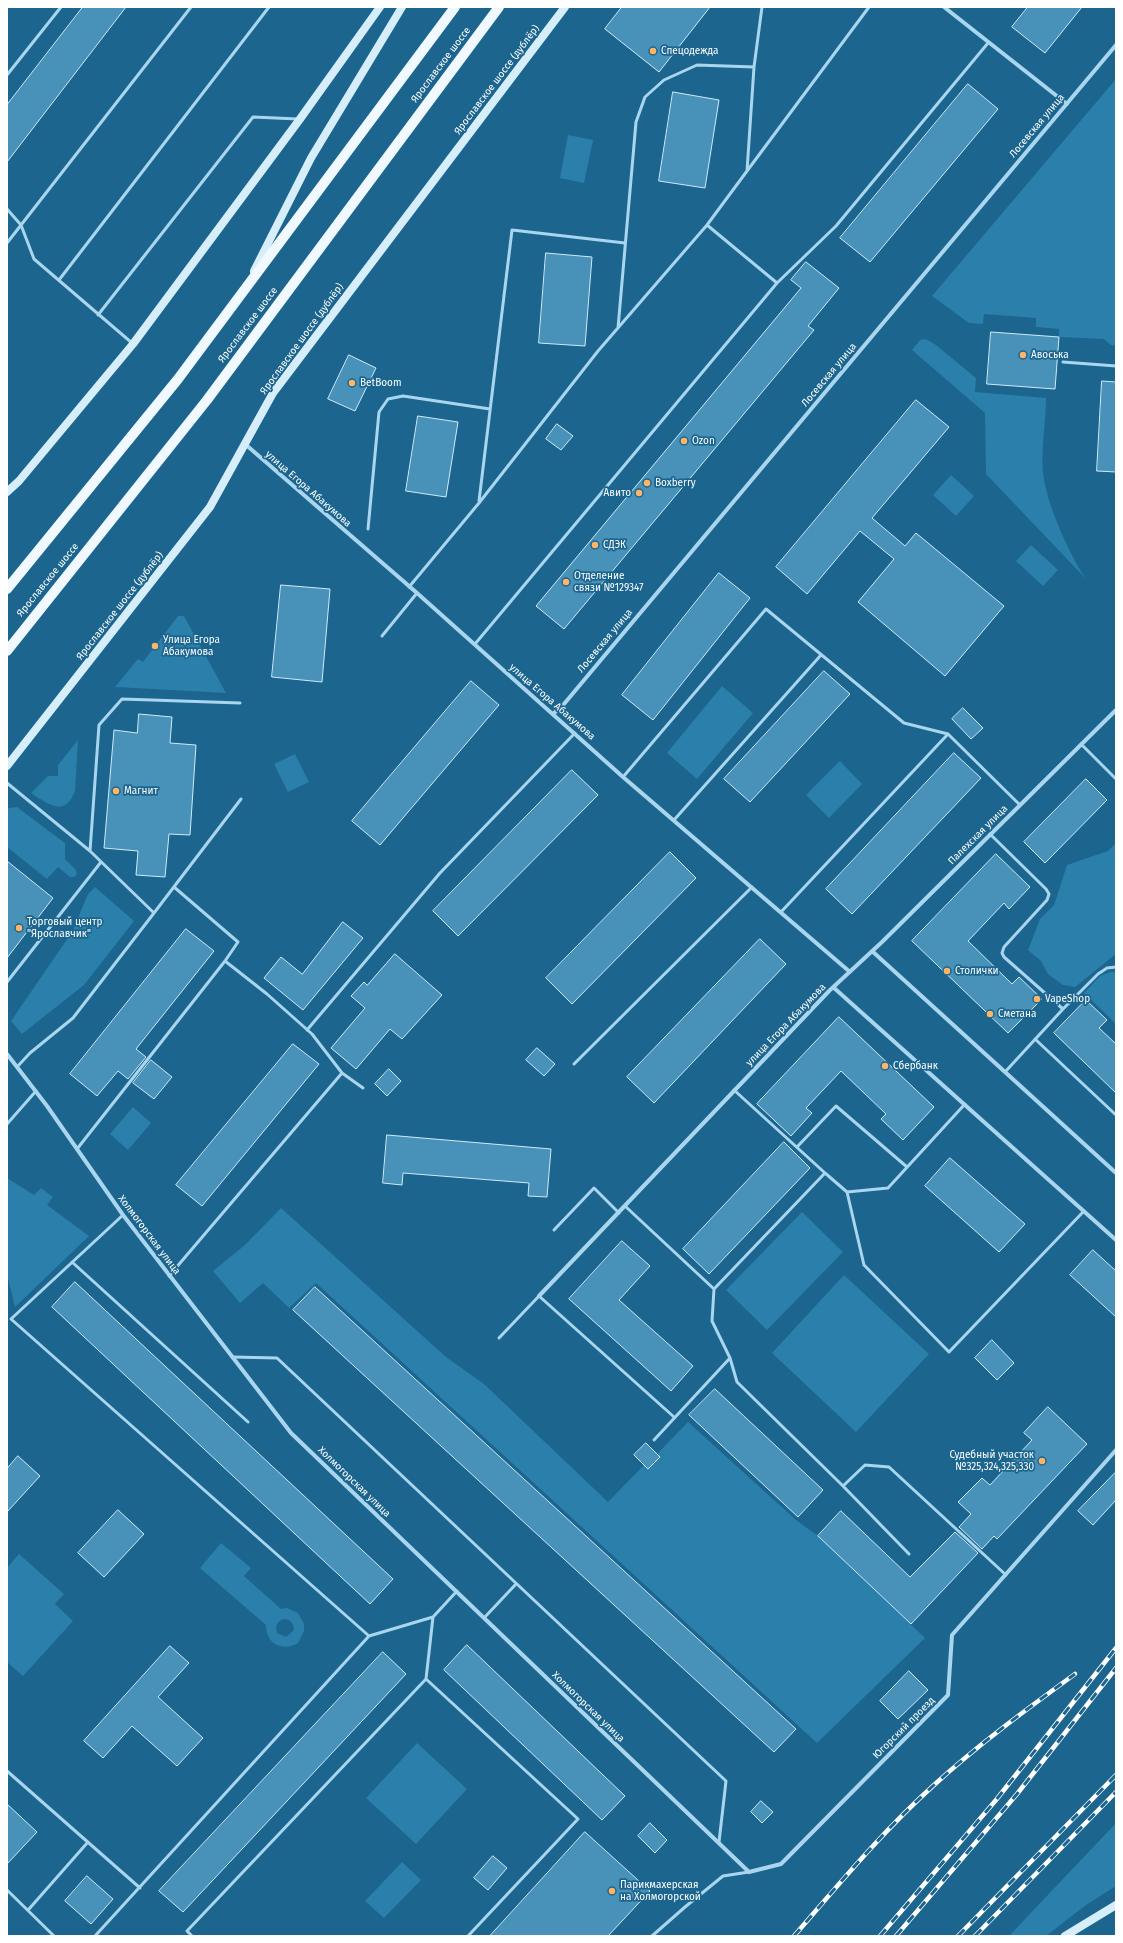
<!DOCTYPE html>
<html>
<head>
<meta charset="utf-8">
<style>
	body { margin:0 }
	#map { position:relative; width:1123px; height:1943px; overflow:hidden; background:#1b658f; font-family:"Fira Sans",sans-serif }
	canvas { display:block }
	.frame { position:absolute; inset:0; border:8px solid #fff; pointer-events:none }
</style>
</head>
<body>
<div id="map">
<canvas width="1123" height="1943"></canvas>
<div class="frame"></div>
</div>
<script>
const g = document.querySelector('canvas').getContext('2d');
g.lineJoin = 'round';
function fillPath(path, color) { g.fillStyle = color; g.fill(path, 'evenodd'); }
function strokePath(path, color, width, dash) { g.strokeStyle = color; g.lineWidth = width; g.lineCap = dash ? 'butt' : 'round'; g.setLineDash(dash || []); g.stroke(path); }
function label(font, color, halo, rows, align = 'center') {
  g.font = font + ' "Fira Sans",sans-serif'; g.lineWidth = 3.5; g.setLineDash([]); g.textBaseline = 'middle'; g.strokeStyle = halo; g.fillStyle = color; for (const [text, x, y, turn = 0] of rows) {
    g.save(); g.translate(x, y); g.rotate((+turn || 0) * Math.PI / 180); g.textAlign = isNaN(turn) ? turn : align; if (halo) g.strokeText(text, 0, 0); g.fillText(text, 0, 0); g.restore();
  }
}
fillPath(new Path2D(`
	M1116,79V346L1111,345L1104,339L1059,337V329L1036,327V318L984,314L983,324L969,323L932,296Z
	M568,135L593,140L584,183L560,178Z
	M926,339L936,345L976,378L975,392L1046,398C1046,423 1041,447 1043,472C1046,503 1069,554 1086,579L986,474L985,413L912,350L920,340Z
	M951,475L974,496L956,516L933,495Z
	M1031,545L1058,570L1043,586L1016,561Z
	M178,616H184L226,693L115,687L138,659L143,662Z
	M722,686L753,713L697,779L667,753Z
	M78,740L75,791C65,818 48,804 31,793L48,776H58V765Z
	M295,754L309,782L288,792L274,764Z
	M840,761L862,784L829,818L806,795Z
	M17,807L65,843V859L76,870L77,874L74,877H70L58,867L47,879L7,847V810L9,808Z
	M1116,843V954L1075,987L1063,985L1048,974L1041,961L1028,950L1040,919L1054,905L1067,865L1108,851Z
	M95,887L134,921L84,985L22,1034L11,1021L72,932L88,894Z
	M1110,972H1116L1115,1023L1084,993L1100,976Z
	M133,1107L151,1123L128,1150L110,1134Z
	M7,1178L34,1195L41,1188L53,1197L47,1205L89,1236L15,1307L7,1274Z
	M281,1208L446,1357L484,1384L608,1502L644,1465L648,1469L660,1457L657,1454L688,1422L796,1520L818,1536L925,1638L817,1743L316,1283L289,1308L263,1283L240,1303L213,1271L245,1245Z
	M802,1212L843,1252L767,1330L726,1290Z
	M844,1275L929,1354L856,1432L772,1353Z
	M221,1543L251,1568L244,1576L281,1609L287,1608L298,1613L304,1624V1631L298,1643C282,1652 266,1644 266,1625L200,1568ZM283,1619L289,1620L293,1624L294,1630L286,1637L277,1633C275,1626 277,1622 283,1619Z
	M19,1554L64,1594L55,1604L73,1621L23,1676L7,1662V1568Z
	M417,1743L467,1789L416,1844L366,1798Z
	M1116,1823V1886L1086,1905L1046,1936H1009Z
	M402,1862L421,1880L384,1918L365,1901Z`), '#2b7fab');
const building = new Path2D(`
	M83,7H126L7,162V105Z
	M622,7H710L659,72L605,29Z
	M1028,7H1082L1045,53L1012,27Z
	M968,84L998,109L870,262L840,238Z
	M673,92L719,100L705,188L659,181Z
	M546,253L592,257L585,346L539,343Z
	M806,262L839,288L808,326L814,330L564,629L536,606L801,288L791,280Z
	M991,332L1059,337L1055,389L987,384Z
	M349,355L376,368L355,411L328,399Z
	M1102,381L1116,382V472L1097,471Z
	M916,400L949,427L872,518L905,546L916,533L1004,606L945,676L858,602L894,559L860,531L807,594L776,567Z
	M418,416L458,422L446,497L406,491Z
	M557,424L573,436L561,450L546,439Z
	M719,573L750,598L653,720L622,695Z
	M281,585L330,589L322,682L272,677Z
	M824,671L850,694L750,802L724,779Z
	M471,681L499,705L380,845L352,821Z
	M963,708L983,728L971,739L952,719Z
	M139,714L172,717L170,743L196,745L190,835L169,834L165,877L136,875L138,851L104,848L114,730L137,733Z
	M954,753L981,778L852,914L826,889Z
	M572,770L598,795L458,936L433,911Z
	M1086,779L1107,800L1045,863L1024,842Z
	M670,852L696,878L572,1004L546,978Z
	M996,854L1030,887L1009,909L1004,903L968,941L1012,984L1019,977L1042,999L1008,1033L912,941Z
	M7,861L53,898L7,958Z
	M343,922L363,938L303,1010L264,978L281,957L302,974Z
	M186,929L214,951L136,1049L146,1057L128,1079L118,1071L97,1096L70,1074Z
	M760,939L786,964L654,1103L627,1077Z
	M395,954L442,995L402,1039L390,1029L356,1069L331,1048L365,1008L351,996L364,982L367,985Z
	M1086,1000L1107,1020L1099,1028L1116,1044V1093L1054,1033Z
	M839,1017L934,1107L903,1140L881,1119L886,1114L841,1071L806,1108L812,1113L791,1136L757,1104Z
	M293,1044L319,1064L202,1206L176,1185Z
	M537,1048L555,1064L544,1076L526,1060Z
	M151,1060L172,1077L154,1099L133,1083Z
	M389,1069L401,1081L387,1096L375,1084Z
	M387,1135L551,1149L547,1197L528,1196L529,1183L403,1173L402,1185L383,1183Z
	M784,1142L810,1168L709,1274L683,1249Z
	M950,1158L1025,1224L999,1252L925,1186Z
	M622,1241L650,1266L619,1300L693,1366L671,1391L569,1299Z
	M1093,1250L1116,1271V1317L1070,1275Z
	M75,1282L393,1579L370,1604L52,1307Z
	M315,1287L796,1729L774,1752L293,1310Z
	M992,1340L1014,1363L997,1380L975,1358Z
	M715,1389L823,1490L798,1517L689,1415Z
	M1048,1407L1087,1444L997,1539L994,1536L982,1549L959,1527L971,1514L958,1502L982,1478L990,1485L1032,1440L1024,1433Z
	M646,1443L660,1457L648,1469L634,1455Z
	M18,1456L40,1476L7,1512V1469Z
	M1116,1472V1500L1093,1525L1078,1511Z
	M118,1510L144,1534L104,1577L78,1553Z
	M841,1511L910,1577L955,1532L978,1553L911,1624L818,1536Z
	M467,1645L625,1796L602,1820L444,1670Z
	M170,1646L189,1663L158,1697L203,1738L177,1766L132,1726L103,1758L84,1741Z
	M383,1652L406,1674L183,1912L159,1891Z
	M909,1671L928,1690L898,1719L880,1701Z
	M761,1801L773,1812L762,1823L751,1812Z
	M7,1804L37,1832L7,1864Z
	M650,1823L667,1840L655,1853L638,1836Z
	M585,1832L650,1891L608,1936H490Z
	M493,1856L507,1868L488,1890L474,1878Z
	M87,1876L113,1899L91,1924L65,1901Z`);
fillPath(building, '#4891b8');
strokePath(building, '#cfebfa', 1);
strokePath(new Path2D(`
	M7,75L61,7
	M747,171L869,7
	M7,209L21,225L34,259L132,343
	M707,225L777,283
	M7,243L191,7
	M59,280L269,7
	M98,315L253,117L298,119
	M618,328L636,122L645,97L664,80L697,65L754,67
	M1063,362L1116,366
	M479,501L512,230L625,243
	M368,529L379,412L388,399L403,396L490,409
	M409,587L479,503L598,351L707,225L747,171L754,67L762,7
	M382,636L417,593
	M475,644L777,283L836,226L988,43
	M1081,744L1116,779
	M623,777L766,609L904,723L948,734L1020,805
	M7,783L90,851
	M674,820L821,655
	M990,834L1046,889L1049,894L1047,900L1004,947L1002,953L1004,957L1063,1009L1005,1072
	M781,912L948,734
	M154,913L241,799
	M225,961L267,994L312,1034L342,1073L363,1088
	M7,982L101,862
	M1063,1009L1098,974L1107,968L1116,967
	M307,1030L440,873L575,733
	M1035,1039L1116,1115
	M574,1064L752,887
	M17,1067L30,1053L73,1018L154,913L90,851L99,725L122,699L240,703
	M7,1124L36,1091
	M797,1147L836,1106L907,1167
	M77,1149L225,961L238,942L174,887
	M825,1173L847,1192L888,1188L965,1104
	M847,1192L864,1265L949,1352L1084,1211
	M625,1206L714,1289L825,1173L734,1090
	M123,1215L11,1319L369,1636
	M554,1230L594,1188L619,1213
	M72,1262L248,1422
	M169,1276L342,1073
	M714,1289L712,1321L730,1358L737,1382L843,1486L865,1465L889,1467L1006,1575
	M499,1338L539,1296L674,1417
	M232,1357L277,1358L726,1781L719,1842
	M654,1440L730,1358
	M843,1486L909,1554
	M484,1618L516,1584
	M426,1679L578,1819L468,1936
	M7,1771L140,1888
	M7,1890L54,1936
	M29,1909L88,1842
	M95,1936L369,1636L433,1617L457,1591
	M192,1936L187,1931L426,1679L433,1617
	M652,1936L685,1907L723,1876L749,1872`), '#a9d6ee', 3);
strokePath(new Path2D(`
	M944,7L1067,104
	M245,444L417,593L623,777L850,972
	M553,714L564,704L1116,45
	M872,951L1116,1173
	M833,987L1116,1240
	M7,1054L47,1106L123,1215L291,1433L749,1872L781,1864L948,1695L952,1635L1116,1450
	M539,1296L829,991L882,942L1116,710`), '#a9d6ee', 4);
strokePath(new Path2D(`
	M254,271L311,158L402,7
	M7,492L19,481L133,344L300,119L380,7
	M7,766L210,507L273,393L565,7
	M1065,1936L1116,1905`), '#d6edfa', 8);
strokePath(new Path2D(`
	M7,589L178,379L455,7
	M7,651L207,400L499,7`), '#f0f9ff', 10);
const rail = new Path2D(`
	M794,1936C839,1884 883,1831 934,1785C979,1744 1027,1709 1075,1674
	M880,1936L996,1800L1116,1648
	M896,1936L1017,1794L1116,1668
	M958,1936L1116,1775
	M975,1936L1116,1792`);
strokePath(rail, '#fff', 4.5);
strokePath(rail, '#1b658f', 3, [9]);
for (const [x, y, r, color] of [
	[653,51,4,"#ffb466"],
	[1023,355,4,"#ffb466"],
	[352,383,4,"#ffb466"],
	[684,441,4,"#ffb466"],
	[647,483,4,"#ffb466"],
	[639,493,4,"#ffb466"],
	[595,545,4,"#ffb466"],
	[566,582,4,"#ffb466"],
	[155,646,4,"#ffb466"],
	[116,791,4,"#ffb466"],
	[19,928,4,"#ffb466"],
	[947,971,4,"#ffb466"],
	[1037,999,4,"#ffb466"],
	[990,1014,4,"#ffb466"],
	[885,1066,4,"#ffb466"],
	[1042,1461,4,"#ffb466"],
	[612,1891,4,"#ffb466"]
]) { const dot = new Path2D(); dot.arc(x, y, r, 0, 2 * Math.PI); g.fillStyle = color; g.fill(dot); strokePath(dot, '#1b658f', 1.5); }
label('10px', '#fff', '#1b658f', [
	["Спецодежда",661,51],
	["Авоська",1031,355],
	["BetBoom",360,383],
	["Ozon",692,441],
	["Boxberry",655,483],
	["Авито",631,493,"right"],
	["СДЭК",603,545],
	["Отделение",574,576],
	["связи №129347",574,588],
	["Улица Егора",163,640],
	["Абакумова",163,652],
	["Магнит",124,791],
	["Торговый центр",27,922],
	["\"Ярославчик\"",27,934],
	["Столички",955,971],
	["VapeShop",1045,999],
	["Сметана",998,1014],
	["Сбербанк",893,1066],
	["Судебный участок",1034,1455,"right"],
	["№325,324,325,330",1034,1467,"right"],
	["Парикмахерская",620,1885],
	["на Холмогорской",620,1897]
], 'left');
label('10px', '#fff', '#1b658f', [
	["Ярославское шоссе",441,65,-53],
	["Ярославское шоссе (дублёр)",497,80,-53],
	["Лосевская улица",1037,126,-50],
	["Ярославское шоссе",248,325,-53],
	["Ярославское шоссе (дублёр)",302,339,-54],
	["Лосевская улица",829,375,-50],
	["улица Егора Абакумова",308,489,41],
	["Ярославское шоссе",48,580,-51],
	["Ярославское шоссе (дублёр)",120,606,-52],
	["Лосевская улица",605,641,-50],
	["улица Егора Абакумова",552,702,41],
	["Палехская улица",978,835,-45],
	["улица Егора Абакумова",786,1025,-46],
	["Холмогорская улица",149,1235,53],
	["Холмогорская улица",354,1482,44],
	["Холмогорская улица",588,1707,44],
	["Югорский проезд",904,1728,-45]
]);
</script>
</body>
</html>
